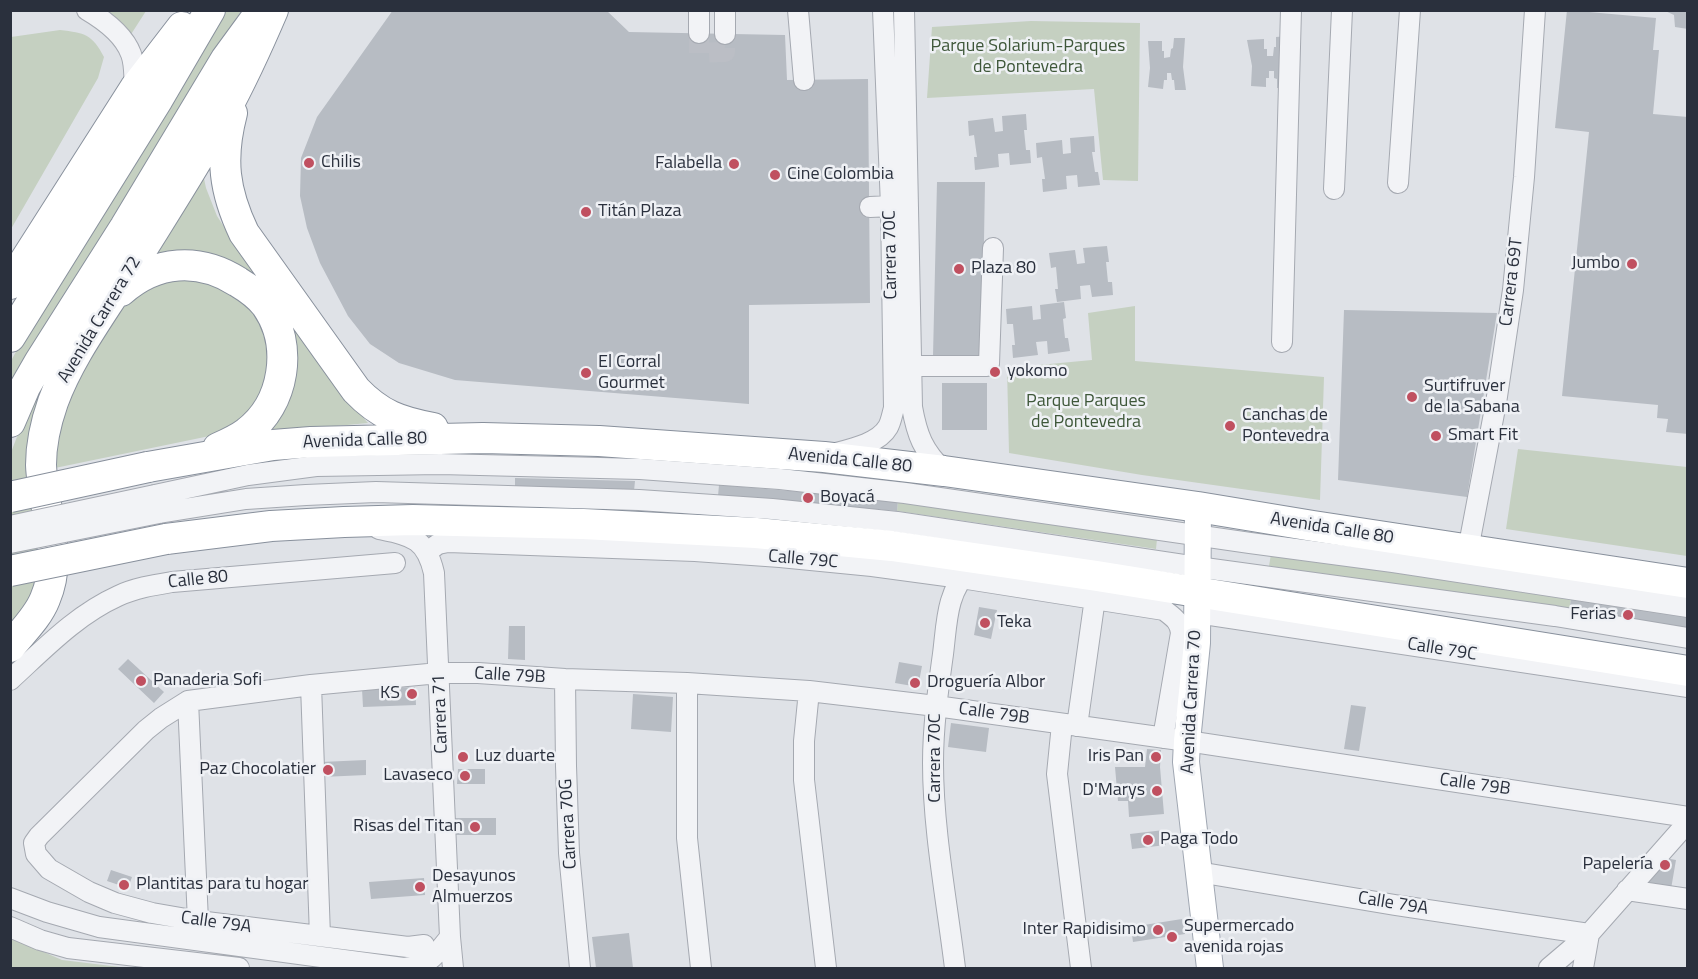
<!DOCTYPE html>
<html>
<head>
<meta charset="utf-8">
<style>
	body { margin:0 }
	#map { position:relative; width:1698px; height:979px; overflow:hidden; background:#dfe2e7; font-family:"Titillium Web",sans-serif }
	canvas { display:block }
	.frame { position:absolute; inset:0; border:12px solid #2a303d; pointer-events:none }
</style>
</head>
<body>
<div id="map">
<canvas width="1698" height="979"></canvas>
<div class="frame"></div>
</div>
<script>
const g = document.querySelector('canvas').getContext('2d');
g.lineJoin = 'round';
function fillPath(path, color) { g.fillStyle = color; g.fill(path, 'evenodd'); }
function strokePath(path, color, width, dash) { g.strokeStyle = color; g.lineWidth = width; g.lineCap = dash ? 'butt' : 'round'; g.setLineDash(dash || []); g.stroke(path); }
function label(font, color, halo, rows, align = 'center') {
  g.font = font + ' "Titillium Web",sans-serif'; g.lineWidth = 5; g.setLineDash([]); g.textBaseline = 'middle'; g.strokeStyle = halo; g.fillStyle = color; for (const [text, x, y, turn = 0] of rows) {
    g.save(); g.translate(x, y); g.rotate((+turn || 0) * Math.PI / 180); g.textAlign = isNaN(turn) ? turn : align; if (halo) g.strokeText(text, 0, 0); g.fillText(text, 0, 0); g.restore();
  }
}
fillPath(new Path2D(`
	M96,11H146L128,39Z
	M223,11H241L206,67L11,395V361L30,325Z
	M1031,21L1140,23L1138,181L1103,180L1094,89L927,98L932,27Z
	M60,30C85,33 92,34 104,57L98,78L11,229V37Z
	M239,62L39,406V548L38,576L31,597L11,629L10,455L30,403Z
	M202,169L206,188L217,216L248,264L338,390L368,423L262,433L273,303L144,264Z
	M213,277L258,308L277,364L258,412L224,433L55,468L59,409L108,319L143,283Z
	M1135,306V361L1324,377L1320,500L1142,475L1009,453L1007,368L1092,360L1088,313Z
	M1518,449L1687,467V556L1506,529Z
	M898,500L1157,539L1156,549L897,511Z
	M1271,554L1571,599L1569,612L1269,566Z
	M10,937L62,960L128,968H11Z`), '#c5d0c1');
fillPath(new Path2D(`
	M393,10H573L575,12L577,10H606L629,32L785,35L787,80L868,79L870,303L749,305V404L455,380L399,363L370,344L348,316L320,263L307,228L300,196L301,158L317,117Z
	M1567,10L1656,18L1653,50H1659L1653,114L1688,117V434L1666,432L1668,419L1657,418L1658,405L1562,396L1589,132L1555,128Z
	M1663,10H1688V29L1675,27L1674,15Z
	M1288,36V89L1277,88V79L1274,78V71H1269V78H1266V87L1251,86L1252,66L1247,40L1264,39V49H1267V56H1273L1274,47H1276V37Z
	M1174,38H1185L1183,67L1186,90H1175L1174,80H1172L1171,73H1167V80H1164L1163,89L1148,87L1150,68L1148,41H1162V51H1164V58L1170,57L1171,49L1173,48Z
	M1026,114L1027,130H1024L1026,150H1030L1031,163L1010,165L1009,153L998,154L999,167L975,170L974,157H977L974,135L969,136L968,121L993,118L995,132L1003,131L1002,116Z
	M1094,136L1095,152H1092L1095,172H1098L1100,185L1078,187L1077,175L1066,176L1067,189L1043,192L1042,179H1045L1042,157L1037,158L1036,143L1062,140L1063,154L1071,153L1070,138Z
	M937,182H985L982,356H933Z
	M1107,246L1109,262H1106L1108,282H1112L1113,295L1092,297L1090,285L1080,286L1081,299L1057,302L1055,289H1058L1056,267L1051,268L1049,253L1075,250L1077,264L1085,263L1083,248Z
	M1064,302L1066,318L1063,319L1065,338H1068L1070,351L1048,354L1047,341L1036,342L1038,355L1013,358L1012,345H1015L1013,324H1007L1006,309L1032,306L1033,320L1041,319L1040,305Z
	M1344,310L1497,313L1467,497L1338,480Z
	M942,383H987V430H942Z
	M515,478L635,481L634,491L515,489Z
	M719,485L898,500L897,511L718,496Z
	M1571,599L1688,617V630L1569,612Z
	M979,607L997,610L991,639L974,635Z
	M509,626H525V660L508,659Z
	M128,659L164,692L154,703L118,669Z
	M899,662L922,666L918,687L895,683Z
	M415,687L416,705L363,707L362,689Z
	M633,694L673,697L671,732L631,729Z
	M1351,705L1366,707L1359,751L1344,749Z
	M951,723L989,728L986,752L948,747Z
	M1147,749L1161,750L1160,767L1164,814L1129,817L1128,801H1118L1115,767H1145Z
	M366,760V775L322,777L321,762Z
	M458,769H485V784H457Z
	M454,818H496V835H454Z
	M1164,830L1166,845L1132,849L1130,834Z
	M1665,858L1676,860L1671,889L1649,886L1646,880Z
	M111,870L132,877L128,888L107,881Z
	M424,878L425,895L371,899L369,882Z
	M1182,919L1185,934L1133,942L1131,927Z
	M629,933L633,968H596L592,937Z`), '#b7bcc3');
strokePath(new Path2D(`
	M699,33V53L725,52V34`), '#bbbec5', 20, [20, 10]);
const minor = new Path2D(`
	M87,10C104,20 124,35 131,54C135,64 134,77 135,88
	M699,10V33
	M798,10L804,80
	M904,10L912,407C917,435 923,451 944,471
	M725,34V10
	M1398,183L1410,10
	M1334,189L1342,10
	M870,207L891,206
	M1282,342L1291,10
	M911,366H987L989,364L993,248
	M836,453C852,449 879,443 888,427C891,422 892,415 894,408L891,206L883,10
	M155,495L248,475L316,466L440,464L640,469L780,479L905,493L1250,543L1393,562L1688,607
	M159,513L246,499L306,495L376,492L639,500L772,509L897,522L1197,567L1555,616L1688,638
	M379,529C412,536 426,538 434,573L450,937L453,968
	M1468,550L1496,403L1513,290L1524,177L1535,10
	M427,552L438,544L448,542L695,551L780,557L872,566L961,578L1164,610C1173,617 1180,621 1181,633L1163,738
	M1197,613L1688,687
	M565,679L566,766L569,853L580,968
	M10,680C44,649 76,615 118,596C135,588 154,585 172,582L395,563
	M687,683V838L701,968
	M311,685L320,936
	M809,691L804,741V780L826,968
	M188,701L198,921
	M1062,724L1057,774L1081,968
	M1077,726L1095,598
	M1198,872L1395,905L1589,934
	M1627,890L1688,899
	M10,898L47,912L99,927L403,968
	M10,927L40,940L68,948L239,968
	M424,945L408,947L198,921L152,913L115,903L89,892L49,869L36,854L34,843L39,836L146,730L161,718L188,701L311,685L439,673H478L565,679L687,683L809,691L936,706L1187,741L1688,817
	M405,968C431,964 434,957 450,937
	M955,968C947,902 933,830 933,763C933,727 938,690 943,654C947,623 946,592 970,569
	M1549,968L1589,934L1688,822
	M1583,968L1589,934`);
const major = new Path2D(`
	M1198,507L1197,643L1187,741L1186,762L1210,968`);
const highway = new Path2D(`
	M232,113C220,159 224,191 244,233L356,390C380,415 400,422 433,428
	M10,284L135,88L182,27
	M121,291C156,260 199,257 238,282C248,288 259,296 266,305C294,345 285,404 246,433C238,439 227,444 218,448
	M10,337L158,99L210,10
	M10,422L25,387L40,361L125,227L226,59L256,18
	M148,467L273,445L311,442L483,438L599,441L824,457L944,471L1198,507L1313,526L1688,583
	M166,539L271,526L344,522L413,520L583,524L756,533L892,546L1097,576L1688,671
	M10,647C22,632 38,617 45,599C64,555 43,510 41,465C41,443 46,422 53,402C71,353 105,310 132,265C163,215 196,165 224,113C242,80 258,45 273,10`);
strokePath(minor, '#a5a9b1', 22);
strokePath(major, '#a0a7b2', 28);
strokePath(highway, '#88909c', 32);
strokePath(minor, '#f2f3f6', 20);
strokePath(major, '#fff', 26);
strokePath(highway, '#fff', 30);
const minorBridge = new Path2D(`
	M10,526L155,495
	M10,543L159,513`);
const highwayBridge = new Path2D(`
	M10,497L148,467
	M10,571L166,539`);
strokePath(minorBridge, '#a5a9b1', 22, []);
strokePath(highwayBridge, '#88909c', 32, []);
strokePath(minorBridge, '#f2f3f6', 20);
strokePath(highwayBridge, '#fff', 30);
for (const [x, y, r, color] of [
	[309,163,6,"#c05060"],
	[734,164,6,"#c05060"],
	[775,175,6,"#c05060"],
	[586,212,6,"#c05060"],
	[1632,264,6,"#c05060"],
	[959,269,6,"#c05060"],
	[995,372,6,"#c05060"],
	[586,373,6,"#c05060"],
	[1412,397,6,"#c05060"],
	[1230,426,6,"#c05060"],
	[1436,436,6,"#c05060"],
	[808,498,6,"#c05060"],
	[1628,615,6,"#c05060"],
	[985,623,6,"#c05060"],
	[141,681,6,"#c05060"],
	[915,683,6,"#c05060"],
	[412,694,6,"#c05060"],
	[463,757,6,"#c05060"],
	[1156,757,6,"#c05060"],
	[328,770,6,"#c05060"],
	[465,776,6,"#c05060"],
	[1157,791,6,"#c05060"],
	[475,827,6,"#c05060"],
	[1148,840,6,"#c05060"],
	[1665,865,6,"#c05060"],
	[124,885,6,"#c05060"],
	[420,887,6,"#c05060"],
	[1158,930,6,"#c05060"],
	[1172,937,6,"#c05060"]
]) { const dot = new Path2D(); dot.arc(x, y, r, 0, 2 * Math.PI); g.fillStyle = color; g.fill(dot); strokePath(dot, '#eff1f5', 2); }
label('18px', '#3e5739', '#eff1f5', [
	["Parque Solarium-Parques",1028,47],
	["de Pontevedra",1028,68],
	["Parque Parques",1086,402],
	["de Pontevedra",1086,423]
]);
label('18px', '#2a303d', '#eff1f5', [
	["Chilis",321,163],
	["Falabella",722,164,"right"],
	["Cine Colombia",787,175],
	["Titán Plaza",598,212],
	["Jumbo",1620,264,"right"],
	["Plaza 80",971,269],
	["El Corral",598,363],
	["Gourmet",598,384],
	["yokomo",1007,372],
	["Surtifruver",1424,387],
	["de la Sabana",1424,408],
	["Canchas de",1242,416],
	["Pontevedra",1242,437],
	["Smart Fit",1448,436],
	["Boyacá",820,498],
	["Ferias",1616,615,"right"],
	["Teka",997,623],
	["Panaderia Sofi",153,681],
	["Droguería Albor",927,683],
	["KS",400,694,"right"],
	["Luz duarte",475,757],
	["Iris Pan",1144,757,"right"],
	["Paz Chocolatier",316,770,"right"],
	["Lavaseco",453,776,"right"],
	["D'Marys",1145,791,"right"],
	["Risas del Titan",463,827,"right"],
	["Paga Todo",1160,840],
	["Papelería",1653,865,"right"],
	["Desayunos",432,877],
	["Almuerzos",432,898],
	["Plantitas para tu hogar",136,885],
	["Supermercado",1184,927],
	["avenida rojas",1184,948],
	["Inter Rapidisimo",1146,930,"right"]
], 'left');
label('18px', '#2a303d', '#eff1f5', [
	["Carrera 70C",891,255,-91],
	["Carrera 69T",1512,282,-83],
	["Avenida Carrera 72",100,320,-59],
	["Avenida Calle 80",365,441,-2],
	["Avenida Calle 80",850,461,6],
	["Avenida Calle 80",1332,529,9],
	["Calle 79C",803,560,5],
	["Calle 80",198,580,-6],
	["Calle 79C",1442,650,9],
	["Calle 79B",510,676,3],
	["Avenida Carrera 70",1192,702,-87],
	["Carrera 71",441,714,-92],
	["Calle 79B",994,714,8],
	["Carrera 70C",936,758,-90],
	["Calle 79B",1475,785,8],
	["Carrera 70G",569,824,-93],
	["Calle 79A",1393,904,9],
	["Calle 79A",216,923,8]
]);
</script>
</body>
</html>
